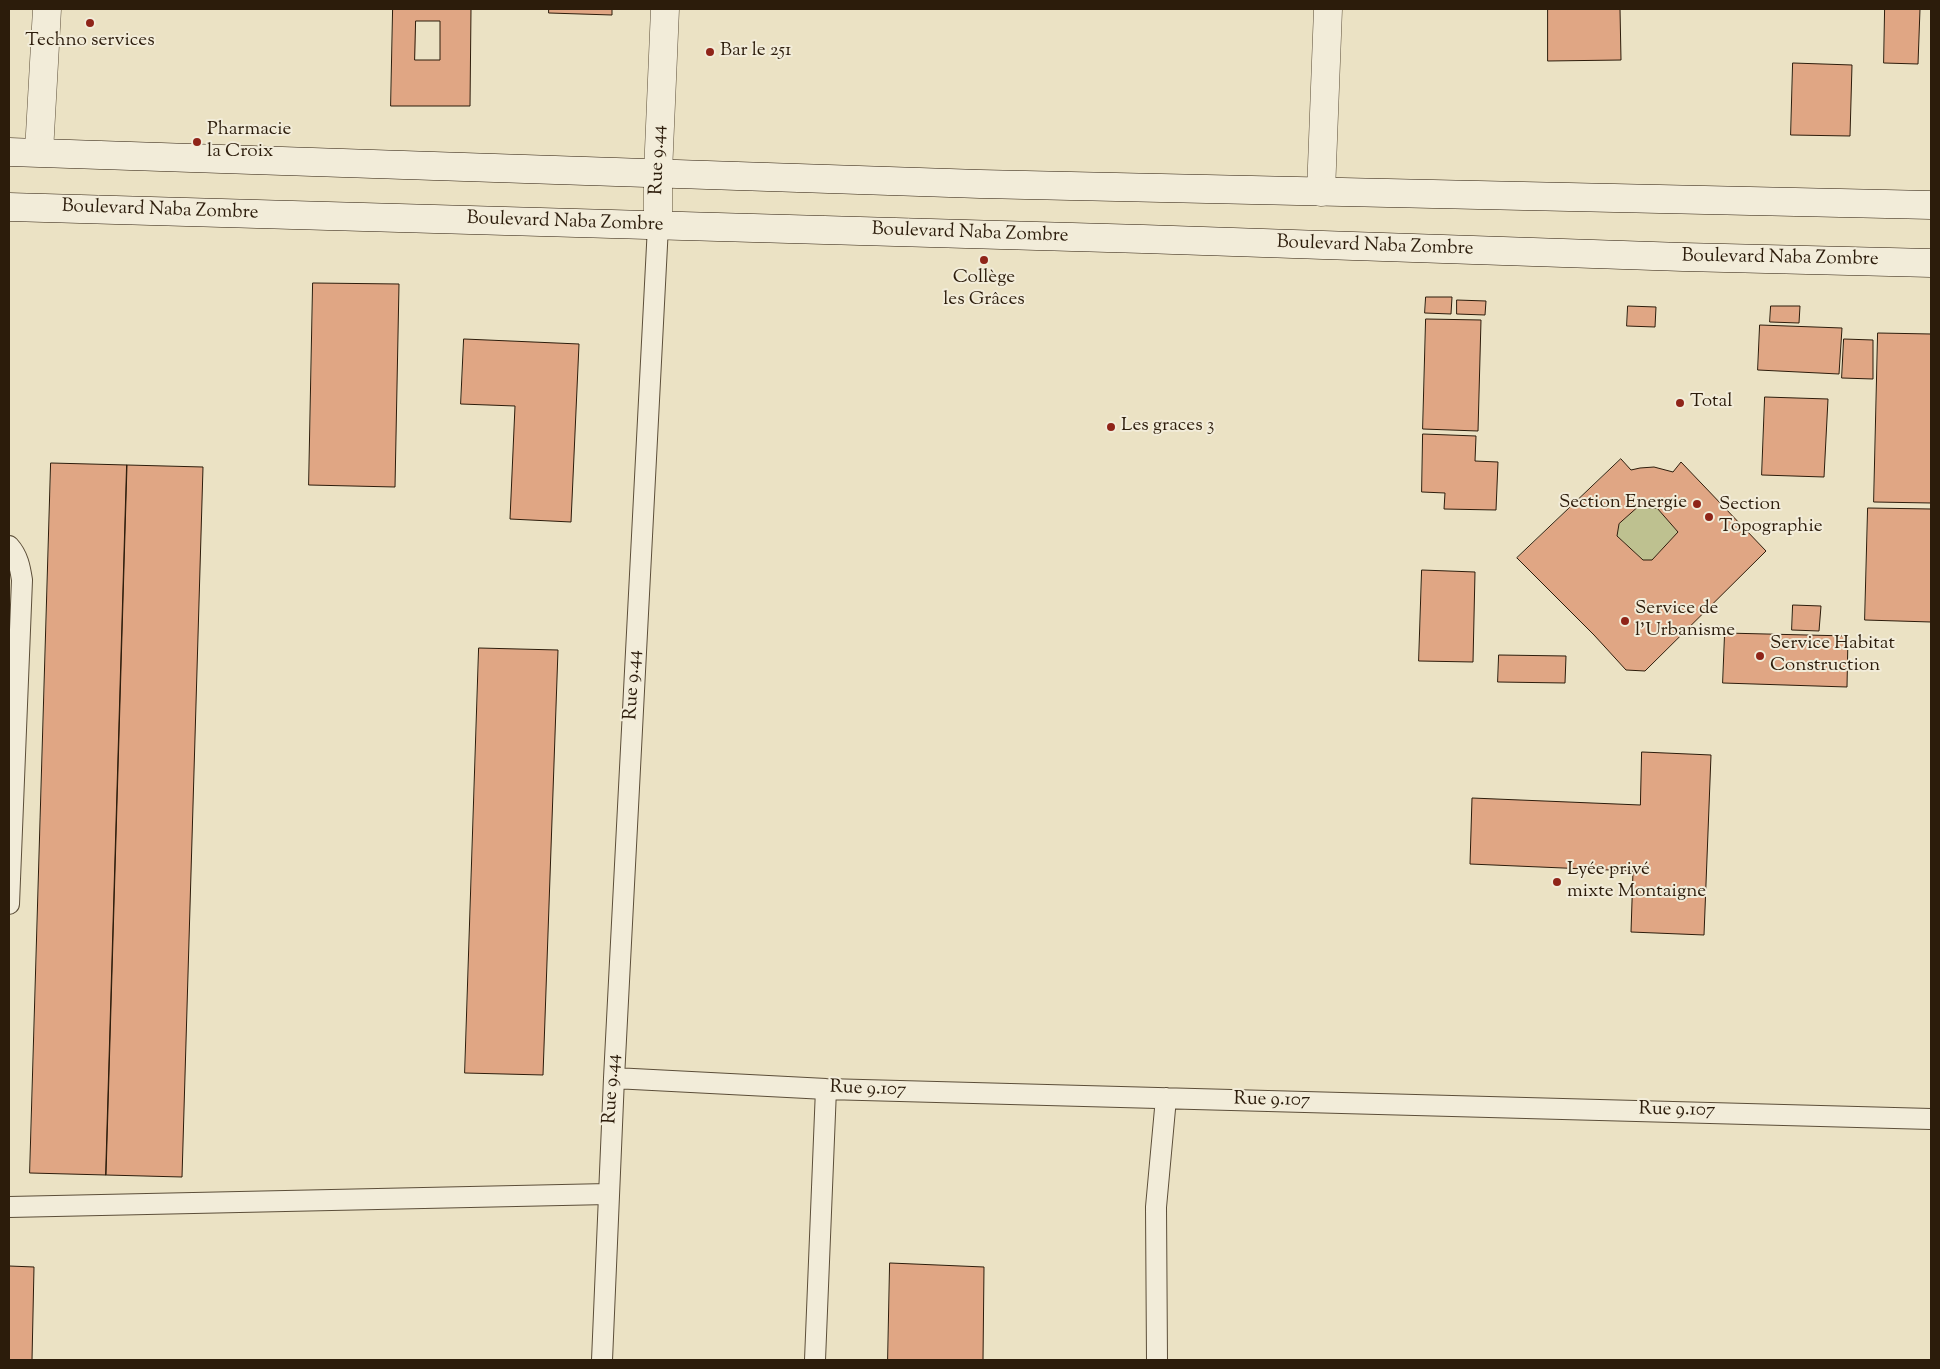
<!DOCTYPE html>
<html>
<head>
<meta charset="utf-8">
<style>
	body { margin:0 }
	#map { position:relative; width:1940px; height:1369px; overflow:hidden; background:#ebe2c4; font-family:"Sorts Mill Goudy",serif }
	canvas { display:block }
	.frame { position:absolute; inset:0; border:10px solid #2c1c0b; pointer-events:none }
</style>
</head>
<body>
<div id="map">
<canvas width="1940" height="1369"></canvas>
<div class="frame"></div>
</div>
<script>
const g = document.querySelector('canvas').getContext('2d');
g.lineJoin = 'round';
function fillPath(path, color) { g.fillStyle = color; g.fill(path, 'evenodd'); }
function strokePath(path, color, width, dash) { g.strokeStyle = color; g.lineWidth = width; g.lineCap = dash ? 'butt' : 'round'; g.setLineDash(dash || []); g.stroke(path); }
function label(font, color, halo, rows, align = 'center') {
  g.font = font + ' "Sorts Mill Goudy",serif'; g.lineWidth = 4; g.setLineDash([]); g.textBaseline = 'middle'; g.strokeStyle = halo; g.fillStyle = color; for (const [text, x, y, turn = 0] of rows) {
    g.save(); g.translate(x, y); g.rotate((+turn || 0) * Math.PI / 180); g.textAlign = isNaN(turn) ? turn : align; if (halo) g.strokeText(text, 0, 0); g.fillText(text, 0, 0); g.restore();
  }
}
fillPath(new Path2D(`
	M1637,508H1657L1678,532L1652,560H1643L1617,536L1619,524Z`), '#bec190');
const building = new Path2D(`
	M393,9H471L470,106H391ZM416,21H440V60H415Z
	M549,9H612V15L549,13Z
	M1548,9H1620L1621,60L1548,61Z
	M1885,9H1920L1918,64L1884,63Z
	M1793,63L1852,65L1850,136L1791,135Z
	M313,283L399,284L395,487L309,485Z
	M1426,297H1452L1451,314L1425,313Z
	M1457,300L1486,301L1485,315L1457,314Z
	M1628,306L1656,307L1655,327L1627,326Z
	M1771,306H1800L1799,323L1770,322Z
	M1426,319L1481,320L1478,431L1423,429Z
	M1760,325L1842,328L1839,374L1758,370Z
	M1878,333L1931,334V503L1874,502Z
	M464,339L579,344L571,522L510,519L515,406L461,404Z
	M1844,339L1873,340V379L1842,378Z
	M1765,397L1828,399L1824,477L1762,475Z
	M1423,434L1476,436L1475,461L1498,462L1496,510L1444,509L1445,493L1422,492Z
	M1621,459L1631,470L1640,468L1654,467L1673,472L1681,462L1766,551L1645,671L1626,670L1594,635L1517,558ZM1637,508H1657L1678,532L1652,560H1643L1617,536L1619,524Z
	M51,463L127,465L106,1175L30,1173Z
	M127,465L203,467L182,1177L106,1175Z
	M1868,508L1931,509V622L1865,620Z
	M1422,570L1475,572L1473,662L1419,661Z
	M1793,605L1821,606L1819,631L1792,630Z
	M1725,633L1848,636L1847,687L1723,683Z
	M479,648L558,650L543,1075L465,1073Z
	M1499,655L1566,656L1565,683L1498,682Z
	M1642,752L1711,755L1704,935L1631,932L1633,871L1470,864L1472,798L1640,805Z
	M890,1263L984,1267L983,1360H888Z
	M9,1266L34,1267L32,1360H9Z`);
fillPath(building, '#e0a684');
strokePath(building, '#2c1c0b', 1);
const service = new Path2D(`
	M9,546C18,556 20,567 22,580L9,904
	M614,1078L826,1089L1931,1119
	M9,1207L608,1194
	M602,1360L614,1078L658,226
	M815,1360L826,1089
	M1157,1360L1156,1207L1166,1098`);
const minor = new Path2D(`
	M39,152L47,9
	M1321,192L1328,9
	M658,226V173L665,9`);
const secondary = new Path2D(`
	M9,152L980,184L1931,205
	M9,207L1143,239L1683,257L1931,263`);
strokePath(service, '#5c4e39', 22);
strokePath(minor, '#5c4e39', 29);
strokePath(secondary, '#2c1c0b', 29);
strokePath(service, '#f2ecd9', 20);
strokePath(minor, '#f2ecd9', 28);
strokePath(secondary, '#f2ecd9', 28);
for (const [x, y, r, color] of [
	[90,23,5,"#8f2418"],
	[710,52,5,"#8f2418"],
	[197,142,5,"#8f2418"],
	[984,260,5,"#8f2418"],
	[1680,403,5,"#8f2418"],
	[1111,427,5,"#8f2418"],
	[1697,504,5,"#8f2418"],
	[1709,517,5,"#8f2418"],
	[1625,621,5,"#8f2418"],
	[1760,656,5,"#8f2418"],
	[1557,882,5,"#8f2418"]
]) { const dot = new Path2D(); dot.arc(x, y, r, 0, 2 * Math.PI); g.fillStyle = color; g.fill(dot); strokePath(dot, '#f2ecd9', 2); }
label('19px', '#2c1c0b', '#f2ecd9', [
	["Techno services",90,42,"center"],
	["Bar le 251",720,52],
	["Pharmacie",207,131],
	["la Croix",207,153],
	["Collège",984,279,"center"],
	["les Grâces",984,301,"center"],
	["Total",1690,403],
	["Les graces 3",1121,427],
	["Section Energie",1687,504,"right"],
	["Section",1719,506],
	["Topographie",1719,528],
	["Service de",1635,610],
	["l'Urbanisme",1635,632],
	["Service Habitat",1770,645],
	["Construction",1770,667],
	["Lyée privé",1567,871],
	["mixte Montaigne",1567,893]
], 'left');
label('19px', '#2c1c0b', '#f2ecd9', [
	["Rue 9.44",659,160,-88],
	["Boulevard Naba Zombre",160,211,2],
	["Boulevard Naba Zombre",565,223,2],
	["Boulevard Naba Zombre",970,234,2],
	["Boulevard Naba Zombre",1375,247,2],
	["Boulevard Naba Zombre",1780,259,1],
	["Rue 9.44",634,685,-87],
	["Rue 9.44",613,1089,-87],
	["Rue 9.107",868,1090,2],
	["Rue 9.107",1272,1101,1],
	["Rue 9.107",1677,1111,1]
]);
</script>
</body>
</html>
